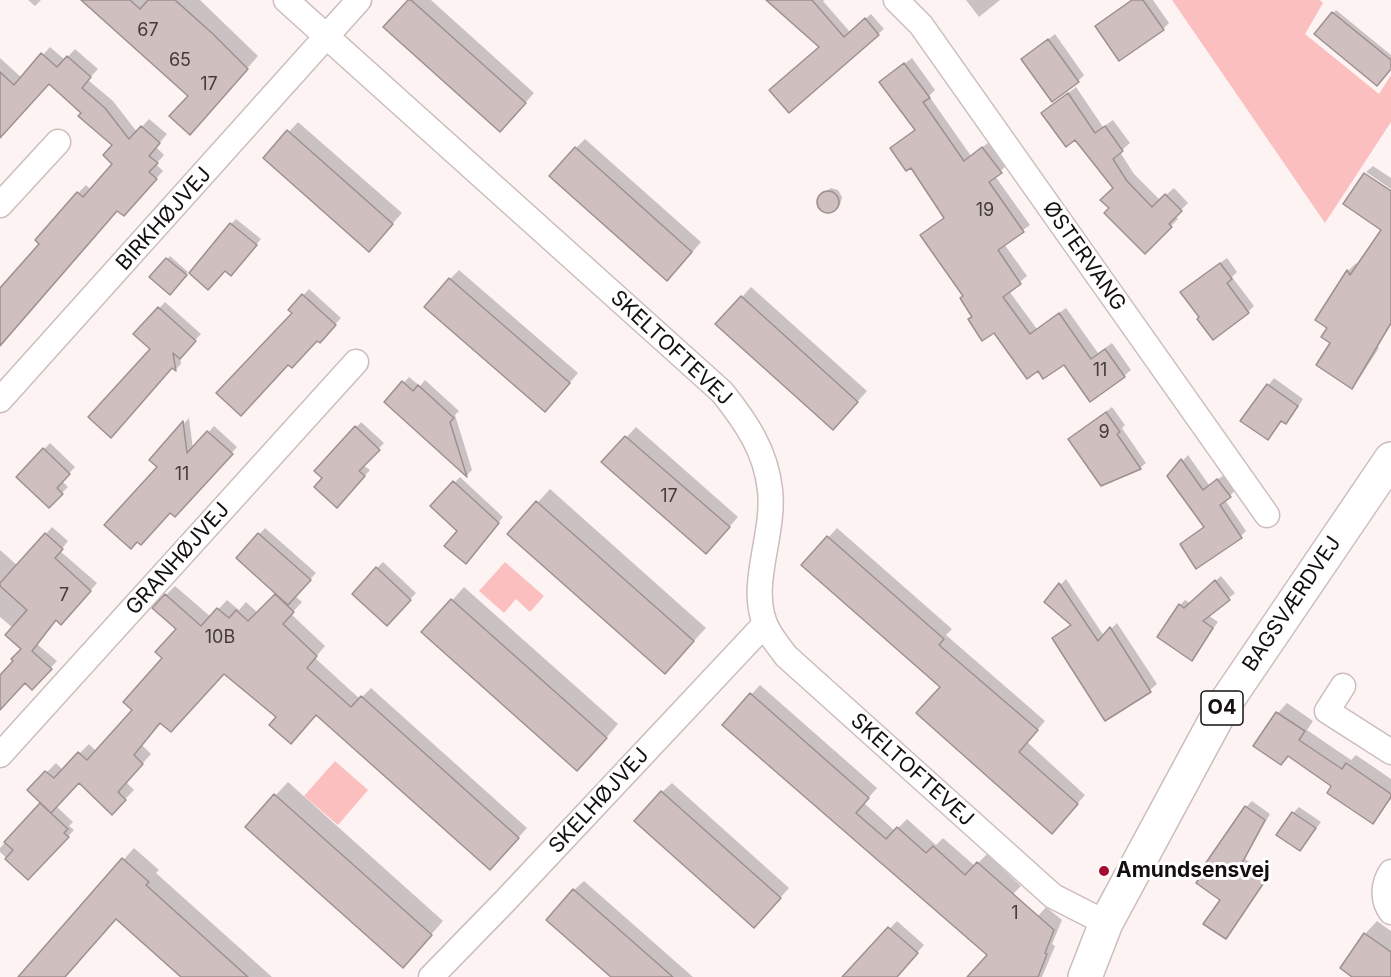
<!DOCTYPE html>
<html>
<head>
<meta charset="utf-8">
<style>
	body { margin:0 }
	canvas { display:block; background:#fdf3f3 }
</style>
</head>
<body>
<canvas width="1391" height="977"></canvas>
<script>
const g = document.querySelector('canvas').getContext('2d');
g.lineJoin = 'round';
function fillPath(path, color) { g.fillStyle = color; g.fill(path, 'evenodd'); }
function strokePath(path, color, width, dash) { g.strokeStyle = color; g.lineWidth = width; g.lineCap = dash ? 'butt' : 'round'; g.setLineDash(dash || []); g.stroke(path); }
function label(font, color, halo, rows, align = 'center') {
  g.font = font + ' Inter,sans-serif'; g.lineWidth = 6; g.setLineDash([]); g.textBaseline = 'middle'; g.strokeStyle = halo; g.fillStyle = color; for (const [text, x, y, turn = 0] of rows) {
    g.save(); g.translate(x, y); g.rotate((+turn || 0) * Math.PI / 180); g.textAlign = isNaN(turn) ? turn : align; if (halo) g.strokeText(text, 0, 0); g.fillText(text, 0, 0); g.restore();
  }
}
fillPath(new Path2D(`
	M1172,0H1320L1323,3L1305,34L1379,94L1391,75V122L1325,223Z
	M505,562L544,596L530,612L516,599L504,613L479,591Z
	M335,761L368,790L338,825L304,796Z`), '#fcbfbf');
fillPath(new Path2D(`
	M28,0H41L35,6Z
	M84,0H200L258,56L201,121L190,96Z
	M410,0H431L534,93L509,121Z
	M768,0H825L823,1L850,32L871,14L884,29L878,34L821,46Z
	M966,0H1000L979,17Z
	M1132,0H1153L1169,23L1163,29L1114,14Z
	M1336,10L1391,55V68L1333,13Z
	M1055,34L1084,75L1078,81L1023,59Z
	M50,47L65,60L75,49L98,69L88,80L113,101L137,132L149,119L167,134L156,147L164,155L156,164L163,171L131,207L118,209L0,344V290L42,243L37,240L78,193L86,185L91,190L115,163L114,145L83,113L49,83L0,128V58L22,78Z
	M912,58L935,90L929,96L971,156L989,142L1007,165L995,176L1030,225L1004,244L1027,276L1009,291L1037,329L1066,308L1098,353L1112,343L1131,370L1124,376L1064,363L1038,369L995,330L973,316L964,296L922,235L945,217L911,166L892,148L916,129L888,76Z
	M1076,87L1103,127L1113,120L1130,143L1120,152L1134,174L1160,200L1174,188L1188,203L1175,216L1178,219L1145,252L1111,208L1115,188L1076,137L1043,113Z
	M298,122L402,213L378,240L265,158Z
	M585,139L701,242L677,270L576,148Z
	M1373,166L1391,178V189L1366,172Z
	M831,188L838,190L842,197L840,205L830,212L822,210L818,203L820,195Z
	M1391,193V325L1377,346L1379,348L1359,379L1351,387L1332,343L1329,327L1317,320L1348,271L1356,263L1358,266L1383,229Z
	M236,219L261,239L236,269L231,224Z
	M170,256L188,272L170,293L151,277Z
	M1227,258L1237,272L1232,277L1254,306L1248,312L1201,317L1188,286Z
	M459,270L578,373L554,401L450,279Z
	M751,287L867,391L842,419L742,297Z
	M309,289L341,318L320,341L290,310Z
	M165,302L201,334L180,356L181,364L176,369L135,334Z
	M409,377L420,386L425,380L459,411L455,415L472,470L467,475L386,402Z
	M1274,378L1303,399L1292,416L1286,422L1282,420L1268,438L1242,420Z
	M1112,407L1125,425L1122,428L1146,463L1140,468L1070,439Z
	M189,418L193,449L214,426L237,447L181,509L170,511L159,467L151,460Z
	M361,422L384,443L363,465L370,470L343,500L316,471Z
	M636,427L738,517L715,543L603,462Z
	M50,443L75,467L62,481L68,487L49,506L18,477Z
	M1188,455L1209,485L1224,475L1235,491L1225,500L1246,531L1241,536L1181,544L1206,526L1169,476Z
	M460,477L503,517L471,557L459,531L432,506Z
	M550,489L706,628L665,672L509,534Z
	M52,527L68,541L60,551L97,583L68,616L56,618L37,644L57,661L39,681H25L0,709V674L23,649L13,628L0,617V550L18,566Z
	M265,528L316,573L295,596L302,602L291,614L325,646L315,658L360,699L371,688L527,828L499,859L317,713L278,717L224,673L161,722L142,745L151,754L126,782L134,790L112,813L79,782L56,806L73,822L69,826L74,830L28,878L0,852V848L42,802L29,790L56,763L63,770L89,744L96,751L134,710L164,658L178,629L166,595L175,586L211,617L227,600L239,610L246,602L258,613L278,594L238,558Z
	M837,528L952,629L946,635L1045,721L1027,742L1085,795L1061,823L942,687L804,564Z
	M383,562L416,593L393,618L377,568Z
	M1221,576L1235,593L1208,615L1218,622L1191,659L1180,605L1185,600L1190,603Z
	M1066,579L1104,636L1117,623L1157,684L1150,690L1106,719L1054,638L1072,624L1046,601Z
	M464,587L618,724L590,757L424,632Z
	M760,685L877,788L864,803L895,831L907,819L936,845L943,838L975,866L987,854L1021,886L970,938L724,725Z
	M1287,703L1313,721L1307,730L1351,760L1356,755L1391,779V799L1372,822L1334,785L1289,755L1281,763L1255,746L1278,713Z
	M288,782L443,921L415,953L247,826Z
	M672,783L789,888L763,917L662,792Z
	M1252,801L1270,814L1245,859L1270,875L1226,937L1222,899L1246,807Z
	M1299,807L1321,822L1300,850L1293,813Z
	M134,848L159,870L156,873L272,977H183L117,918L65,977H20Z
	M584,881L693,977H613L574,890Z
	M1046,907L1062,920L1052,944L1055,946L1042,977H985Z
	M897,921L924,945L896,977H849L846,975Z
	M1377,921L1391,931V977H1354L1342,968L1365,934Z`), '#0003');
const building = new Path2D(`
	M81,0H130L140,9L148,0H175L212,33L248,69L190,135L169,116L188,96Z
	M408,0H411L526,103L500,132L383,27Z
	M766,0H812L844,37L865,18L879,35L789,113L769,90L819,47Z
	M1132,0H1143L1164,30L1119,61L1095,26Z
	M1332,12L1391,60V69L1377,86L1314,34Z
	M1048,39L1079,82L1052,102L1021,59Z
	M41,53L57,67L67,56L91,77L82,88L105,108L129,139L141,126L160,143L149,156L158,163L149,172L157,179L124,216L117,211L0,346V288L39,244L35,240L77,192L83,197L112,164L103,155L112,145L78,116L81,113L49,84L0,138V72L14,85Z
	M904,63L930,98L923,102L964,161L982,147L1002,173L989,182L1024,232L998,250L1021,284L1003,297L1030,334L1059,313L1091,359L1105,349L1125,377L1090,402L1064,365L1043,379L1038,371L1027,379L994,333L982,341L968,319L972,317L960,298L963,296L920,235L944,218L911,168L906,171L890,148L915,130L879,82Z
	M1068,93L1095,133L1105,126L1123,151L1113,159L1127,181L1152,207L1165,194L1182,211L1169,224L1172,227L1145,254L1104,213L1109,208L1100,200L1113,188L1075,140L1066,147L1041,113Z
	M287,130L393,224L369,252L263,158Z
	M575,147L692,252L667,281L549,176Z
	M1364,173L1391,191V323L1352,389L1316,365L1330,343L1321,337L1327,328L1315,320L1347,270L1350,275L1381,230L1343,204Z
	M817 202a11 11 0 1 1 22 0a11 11 0 1 1-22 0Z
	M230,223L257,245L231,276L225,271L208,290L189,273Z
	M166,258L187,275L170,295L149,277Z
	M1220,263L1232,279L1227,283L1249,313L1213,340L1197,319L1199,317L1180,292Z
	M449,278L570,383L545,412L424,307Z
	M302,294L336,325L320,343L317,341L292,368L288,365L241,416L216,393L292,313L288,310Z
	M741,296L858,402L833,430L715,324Z
	M158,307L196,341L180,359L173,353L176,371L172,368L111,438L88,417L150,349L133,334Z
	M402,381L413,391L418,385L454,418L450,422L467,477L384,402Z
	M1267,384L1298,406L1286,424L1281,421L1268,440L1240,421Z
	M1106,412L1120,432L1117,434L1141,469L1101,486L1068,439Z
	M183,421L187,453L207,431L233,454L175,517L170,513L141,545L137,542L131,549L104,525L157,467L149,460Z
	M355,426L380,450L359,471L365,476L337,508L314,487L322,478L314,471Z
	M625,436L730,527L706,554L601,462Z
	M43,448L70,474L57,488L63,494L49,508L16,477Z
	M1181,459L1203,490L1217,479L1231,497L1220,505L1242,538L1196,569L1180,544L1204,527L1167,476Z
	M453,481L499,523L466,564L444,546L457,531L430,506Z
	M536,501L694,641L665,674L507,534Z
	M45,533L63,549L55,558L91,591L61,625L56,620L32,651L52,669L32,690L25,683L0,710V675L13,661L11,659L21,649L5,635L27,610L0,586V583Z
	M258,533L311,580L288,605L236,558Z
	M827,536L944,639L939,645L1038,730L1019,752L1078,804L1052,834L916,713L940,687L801,565Z
	M376,567L411,600L387,626L352,594Z
	M1215,580L1230,600L1203,621L1213,628L1192,661L1157,637L1179,604L1184,608Z
	M1059,583L1098,641L1110,627L1151,692L1105,721L1052,638L1071,625L1044,602Z
	M165,594L201,626L217,608L229,618L236,610L248,621L275,594L294,612L283,624L317,656L307,668L351,707L361,696L519,838L490,870L316,715L291,744L269,725L276,717L224,674L171,732L160,723L134,755L143,764L118,792L126,800L112,815L79,783L51,813L27,790L45,771L54,778L78,752L87,760L132,710L123,702L162,658L155,652L176,629L152,608Z
	M451,599L607,738L577,771L421,632Z
	M750,693L869,798L856,813L886,839L897,827L926,853L933,846L965,875L977,862L1054,930L1045,953L1047,954L1038,977H967L987,955L722,725Z
	M1276,712L1305,731L1299,740L1342,769L1346,763L1391,794V797L1373,824L1327,793L1331,786L1288,756L1281,765L1253,746Z
	M661,791L781,898L754,928L634,821Z
	M274,794L432,935L403,968L245,827Z
	M40,803L68,829L64,833L69,837L28,880L5,859L13,850L4,842Z
	M1245,806L1265,820L1241,865L1265,881L1226,939L1203,924L1220,900L1196,883L1206,869L1203,867Z
	M1292,812L1316,828L1300,851L1276,835Z
	M122,858L149,882L146,885L248,977H181L116,919L65,977H18Z
	M573,889L673,977H611L546,920Z
	M888,927L918,953L897,977H842Z
	M1364,933L1391,952V977H1352L1340,968Z`);
fillPath(building, '#cfbfbf');
strokePath(building, '#9f9090', 1.5);
const street = new Path2D(`
	M286,0L722,392C746,422 766,451 770,490C775,533 750,581 764,621C768,634 778,645 786,656L1053,896L1106,923
	M896,0L921,25L1267,515
	M0,205L58,142
	M0,400L359,0
	M1343,686L1327,711L1391,752
	M0,755L356,362
	M1391,872C1383,884 1382,900 1391,912
	M431,977L506,900L765,624`);
const primary = new Path2D(`
	M1085,977L1106,923L1222,708L1391,459`);
strokePath(street, '#cdbdbd', 27);
strokePath(primary, '#cdbdbd', 36);
strokePath(street, '#fff', 24);
strokePath(primary, '#fff', 33);
for (const [x, y, r, color] of [
	[1104,871,6,"#a60c30"]
]) { const dot = new Path2D(); dot.arc(x, y, r, 0, 2 * Math.PI); g.fillStyle = color; g.fill(dot); strokePath(dot, '#fff', 2); }
label('18px', '#443c3c', null, [
	["67",148,31],
	["65",180,61],
	["17",209,85],
	["19",985,211],
	["11",1100,371],
	["9",1104,433],
	["11",182,475],
	["17",669,497],
	["7",64,596],
	["10B",220,638],
	["1",1015,914]
]);
for (const [x, y, w] of [
	[1222,708,42]
]) { const box = new Path2D(); box.roundRect(x - w / 2, y - 17, w, 34, 4.5); g.fillStyle = '#fff'; g.fill(box); strokePath(box, '#151010', 1.5); }
label('bold 20px', '#151010', null, [
	["O4",1222,708]
]);
label('21px', '#151010', '#fff', [
	["BIRKHØJVEJ",164,219,-48],
	["ØSTERVANG",1084,256,55],
	["SKELTOFTEVEJ",671,348,43],
	["GRANHØJVEJ",178,559,-48],
	["BAGSVÆRDVEJ",1292,604,-56],
	["SKELTOFTEVEJ",912,770,42],
	["SKELHØJVEJ",599,801,-47]
]);
label('bold 21px', '#151010', '#fff', [
	["Amundsensvej",1116,871]
], 'left');
</script>
</body>
</html>
